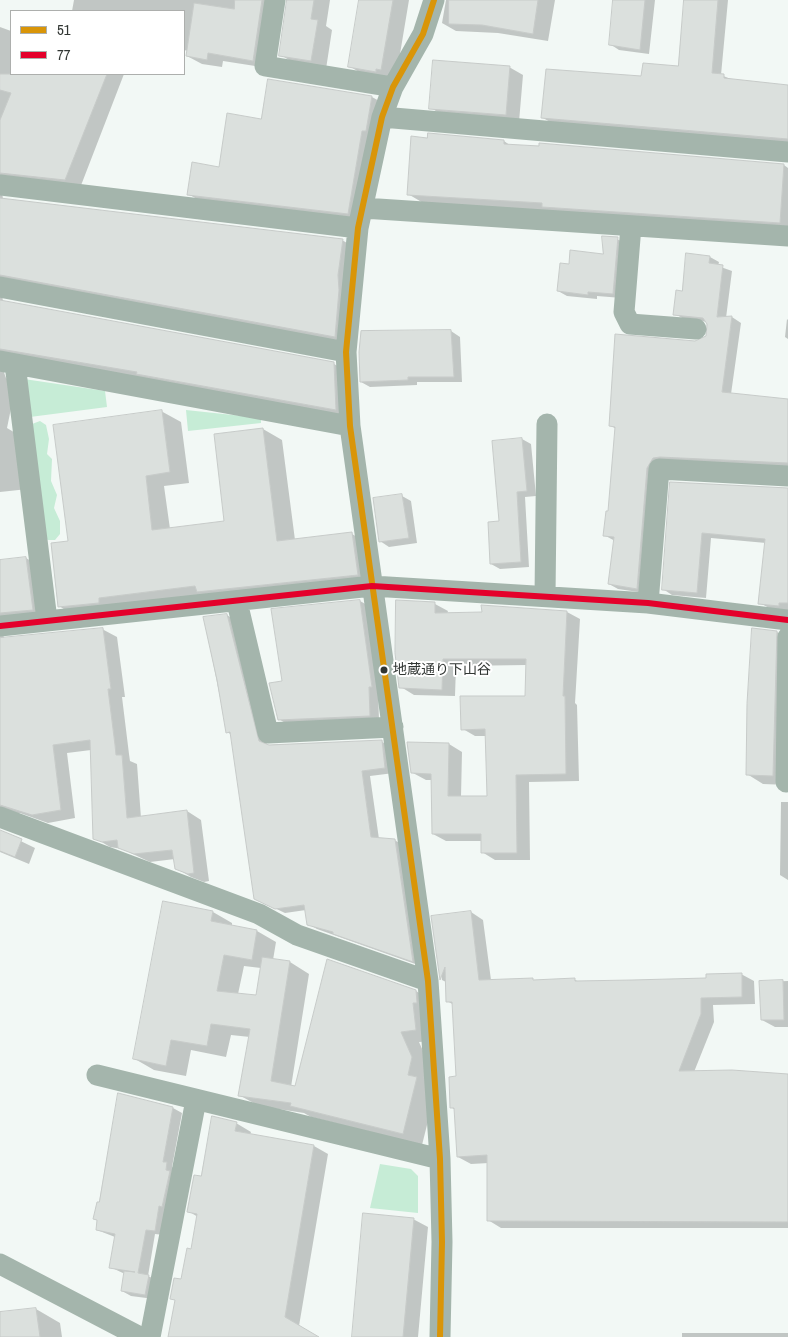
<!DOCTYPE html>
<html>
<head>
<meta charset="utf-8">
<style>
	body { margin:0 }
	#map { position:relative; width:788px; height:1337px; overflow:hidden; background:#f2f8f5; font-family:"Archivo Narrow",sans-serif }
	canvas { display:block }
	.legend { position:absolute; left:10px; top:10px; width:175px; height:65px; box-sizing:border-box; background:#fff; border:1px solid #adafad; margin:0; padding:6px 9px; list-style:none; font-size:15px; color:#313633 }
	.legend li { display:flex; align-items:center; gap:10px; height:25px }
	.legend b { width:25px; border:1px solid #adafad }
</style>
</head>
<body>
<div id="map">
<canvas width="788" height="1337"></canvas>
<ul class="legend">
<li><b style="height:6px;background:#d99508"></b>51</li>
<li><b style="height:6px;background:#e4002b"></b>77</li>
</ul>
</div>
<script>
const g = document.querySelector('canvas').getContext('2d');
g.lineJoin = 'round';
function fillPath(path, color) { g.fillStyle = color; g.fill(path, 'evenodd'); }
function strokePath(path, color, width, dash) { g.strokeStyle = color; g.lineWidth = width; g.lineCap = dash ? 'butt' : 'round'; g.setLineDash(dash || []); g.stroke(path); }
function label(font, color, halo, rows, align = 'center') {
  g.font = font + ' "Archivo Narrow","Noto Sans JP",sans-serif'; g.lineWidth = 4; g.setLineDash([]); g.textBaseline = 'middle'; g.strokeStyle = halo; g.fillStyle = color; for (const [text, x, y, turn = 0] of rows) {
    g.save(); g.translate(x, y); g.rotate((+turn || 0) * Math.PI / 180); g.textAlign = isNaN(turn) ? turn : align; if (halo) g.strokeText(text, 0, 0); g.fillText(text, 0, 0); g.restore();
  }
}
fillPath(new Path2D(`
	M24,379L105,391L107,407L30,417Z
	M186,410L261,418V423L188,431Z
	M40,421L46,425L49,439L47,454L52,459L51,481L57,495L54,508L60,521V534L55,540H48L42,536L32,424Z
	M380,1164L411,1169L418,1176V1213L370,1208Z`), '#c6ecd6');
fillPath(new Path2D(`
	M74,0H282L268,68L223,61L222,67L202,64L187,56L188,51L184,50V11H72Z
	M288,0H330L326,26L332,30L326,69L295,64L281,55Z
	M360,0H409L396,78L364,75L349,66Z
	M446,0H555L548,41L498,33L456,31L442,23Z
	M614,0H655L649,54L619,50L610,44Z
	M686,0H728L721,75L733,80L788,86V143L552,123L543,118L643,77L680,68Z
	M0,27L11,31V74H124L80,188L2,192L3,199L342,240L357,249L350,345L2,293L3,302L334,364L349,372L350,417L2,367L6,378L16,384L7,428L22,437L28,489L0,492Z
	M509,67L523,75L519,122L444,116L431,108Z
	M269,81L372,97L381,102L357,218L197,199L188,194L220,168L262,120Z
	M504,141L511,146L784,165L788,168V232L425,204L408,194Z
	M617,239L626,244L622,298L597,296V299L567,296L558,291L570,265L605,255Z
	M710,257L719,262L718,266L732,271L726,318L732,317L741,323L731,394L788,400V467L670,461L645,593L618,589L609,584L615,541L604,535L610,512L616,429L610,425L695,343L707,337L708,322L684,319L675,314L683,292Z
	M787,319L788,320V339L785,337Z
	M451,331L460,337L462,382H417V385L370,387L361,382Z
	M161,411L181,422L189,483L164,486L170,529L226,522L263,429L282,440L295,540L352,534L371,545L377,585L78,618L59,606L70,542Z
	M522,439L531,444L536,496L525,497L529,567L500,569L491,564Z
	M672,483L788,490V611L769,608L760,603L766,543L711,538L706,598L672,595L663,589Z
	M402,496L411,501L417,543L389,547L380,541Z
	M26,558L41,567L48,618L3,630L4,639L102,629L117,637L125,697H122L129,754L130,761L137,764L141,818L187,811L201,820L209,881L204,882L191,877L176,868L175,859L150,862L122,849L110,847L95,838L91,750L67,753L75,818L48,823L20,813L10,814L0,808V561Z
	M360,601L369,606L378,691L379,720L288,725L279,719L283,682Z
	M435,604L448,611L447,614L567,612L580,619L575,703L577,705L579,781L529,782L530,860H495L482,852V841H446L433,834L432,780H426L413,773L408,743L449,744L462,752L461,797H488L486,736H475L463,729L526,697L527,665L456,666L455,696L414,695L401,687Z
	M227,615L236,621L267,745L381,741L390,747L394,773L370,776L379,839L394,840L404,845L421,966L317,929L308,924L306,910L285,913L264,903L232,735L227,732L204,618Z
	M777,632L788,639V785L763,784L747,774Z
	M781,802H788V880L780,875Z
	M0,831L35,848L29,864L0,852Z
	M213,912L232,923V926L257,931L276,942L273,960L290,962L309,974L291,1087L296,1088L416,991L435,1003V1041L419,1042L431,1069L436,1089L422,1145L311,1117L304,1113L259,1106L239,1095L250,1037L231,1035L226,1057L191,1050L186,1076L154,1070L135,1059ZM244,966L261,968L257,996L238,994Z
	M471,912L483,920L491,980H575L580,982L707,979L741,974L754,981L755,1004L713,1005L714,1022L694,1072L788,1075V1228H501L488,1220L489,1163L471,1164L458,1157L455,1110L451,1107L457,1078L454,1005L447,1001L446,982L442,980L433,917Z
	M788,981V1027H775L762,1020L761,982Z
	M173,1108L182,1113L172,1167L176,1169L164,1235L155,1234L148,1276L158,1281L154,1299L131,1296L122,1291L125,1274L110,1267L115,1237L97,1230L100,1203Z
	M236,1123L251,1132L250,1135L314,1146L328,1154L299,1326L317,1337H169L176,1301L172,1298L182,1280L192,1250L198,1217L188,1211L202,1178Z
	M413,1219L428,1227L418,1337H353Z
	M36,1309L60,1323L62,1337H0V1313Z
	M682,1333H788V1337H682Z`), '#0003');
const building = new Path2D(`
	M235,0H262L253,61L208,53L207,60L186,56L194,3L234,9Z
	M287,0H314L311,19L318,20L311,61L279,56Z
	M359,0H393L381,70L376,69V72L348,67Z
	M449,0H538L533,34L482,25L449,24Z
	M613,0H645L640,50L609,45Z
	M684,0H718L712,73L724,74V78L788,85V139L541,118L546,69L641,76L643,63L678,66Z
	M433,60L510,66L506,115L429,109Z
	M0,74H107L65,180L0,173V120L11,93L0,90Z
	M268,79L372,96L366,131H362L348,214L187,195L192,162L219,167L227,113L261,119Z
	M428,133L504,140V144L539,146V143L784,164L780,223L542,207V203L407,195L411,136L427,138Z
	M0,198L343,239L338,275L339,290L335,337L0,275Z
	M602,236L618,237L613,294L588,292V295L557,291L560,263L569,264L570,250L603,254Z
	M686,253L710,256L709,263L723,265L717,317L732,316L722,392L788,399V463L660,457L653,458L647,468L637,589L608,584L614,537L603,536L606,511H608L615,427L609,426L615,334L695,341L706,336L707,324L703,318L673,315L676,290L682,291Z
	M0,300L334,362L336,410L136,374L137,372L0,349Z
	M451,330L454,377H408V380L360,382L359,352L361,331Z
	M162,410L170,472L146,476L152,530L224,521L214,434L263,428L277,541L352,532L358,575L197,592L195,586L99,598V603L58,607L51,543L68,541L53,425Z
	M522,438L527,491L517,492L521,562L490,564L488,522L499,521L492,441Z
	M670,482L788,488V603H779V606L758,604L765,539L702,533L697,593L662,590Z
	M402,494L409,538L379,542L373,498Z
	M26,557L33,610L0,613V560Z
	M360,600L372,687H369L370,716L278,720L269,683L282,681L271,609Z
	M396,600L435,602V613L482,612L481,605L567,611L563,696H565L566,774L516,775L517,853H481V834H432L431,774L411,773L407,742L449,743L448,796H487L485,729L461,730L460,696H525L526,659H443L442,690L399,688L395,653Z
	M227,614L259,741L269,745L382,740L385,768L362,771L371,837L395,839L413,962L333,934V932L307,925L304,905L275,909L254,899L230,732L226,733L217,680L203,617Z
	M103,628L111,689H108L115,745L116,755H122L127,818L187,810L194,873L188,874L175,869L172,850L134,854L118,848L117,840L102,842L93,839L90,740L53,745L61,810L32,815L0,805V638Z
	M752,628L777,631L773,776L746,775L747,704Z
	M0,830L22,839L15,857L0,851Z
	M163,901L213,911L211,921L257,930L252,960L224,955L217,991L256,995L262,957L290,961L271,1081L295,1086L327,959L416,990L417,1003H413L416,1030L401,1032L412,1057L408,1075L417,1077L403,1134L290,1106L291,1103L238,1096L250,1029L211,1024L207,1046L171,1040L166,1066L133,1059Z
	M471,911L479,980L533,978V980L575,978V981L632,980L706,978V974L742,973V997L701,998V1014L679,1071L732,1070L788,1074V1222L487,1221V1155L457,1157L454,1108H450L449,1077L456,1076L452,1002H446L445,967L440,980L431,916Z
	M783,980L784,1020H761L759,981Z
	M118,1093L173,1107L163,1162H167L166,1170L170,1171L162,1207L159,1206L155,1231L146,1230L138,1273L149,1275L145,1295L121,1291L124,1271L135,1272L109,1268L115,1234L96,1230L97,1220L93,1219L97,1202H99Z
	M212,1116L237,1122L235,1131L314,1145L285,1317L319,1337H168L175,1300L170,1299L174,1278L181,1279L187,1248L191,1249L197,1214L187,1212L194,1175L201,1176Z
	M363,1213L414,1218L403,1337H352Z
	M36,1308L40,1337H0V1312Z`);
fillPath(building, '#dbe0dd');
strokePath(building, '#c7cbc9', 1);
strokePath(new Path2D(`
	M275,0L265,66L393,87
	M434,0L423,34L393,87L382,117L358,228L346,352L350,426L428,981L440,1159L442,1242L440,1337
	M382,117L788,152
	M0,185L358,228
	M363,208L788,236
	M631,226L624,312L630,324L696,329
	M0,287L346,352
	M0,361L350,426
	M15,364L47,620
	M545,596L547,424
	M237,602L268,733L393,727
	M648,603L659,469L788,476
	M0,626L372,586L648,603L788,620
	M786,782L788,637
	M0,817L259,914L297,935L428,981
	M97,1075L440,1159
	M0,1264L140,1337
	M150,1337L196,1100`), '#a4b5ac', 21);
strokePath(new Path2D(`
	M434,0L423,34L393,87L382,117L358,228L346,352L350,426L428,981L440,1159L442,1242L440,1337`), '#d99508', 6);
strokePath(new Path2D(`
	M0,626L372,586L648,603L788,620`), '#e4002b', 6);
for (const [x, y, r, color] of [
	[384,670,4.5,"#313633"]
]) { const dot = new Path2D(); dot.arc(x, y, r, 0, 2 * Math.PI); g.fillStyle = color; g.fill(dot); strokePath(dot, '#fff', 2); }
label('14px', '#313633', '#fff', [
	["地蔵通り下山谷",393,670]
], 'left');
</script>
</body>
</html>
